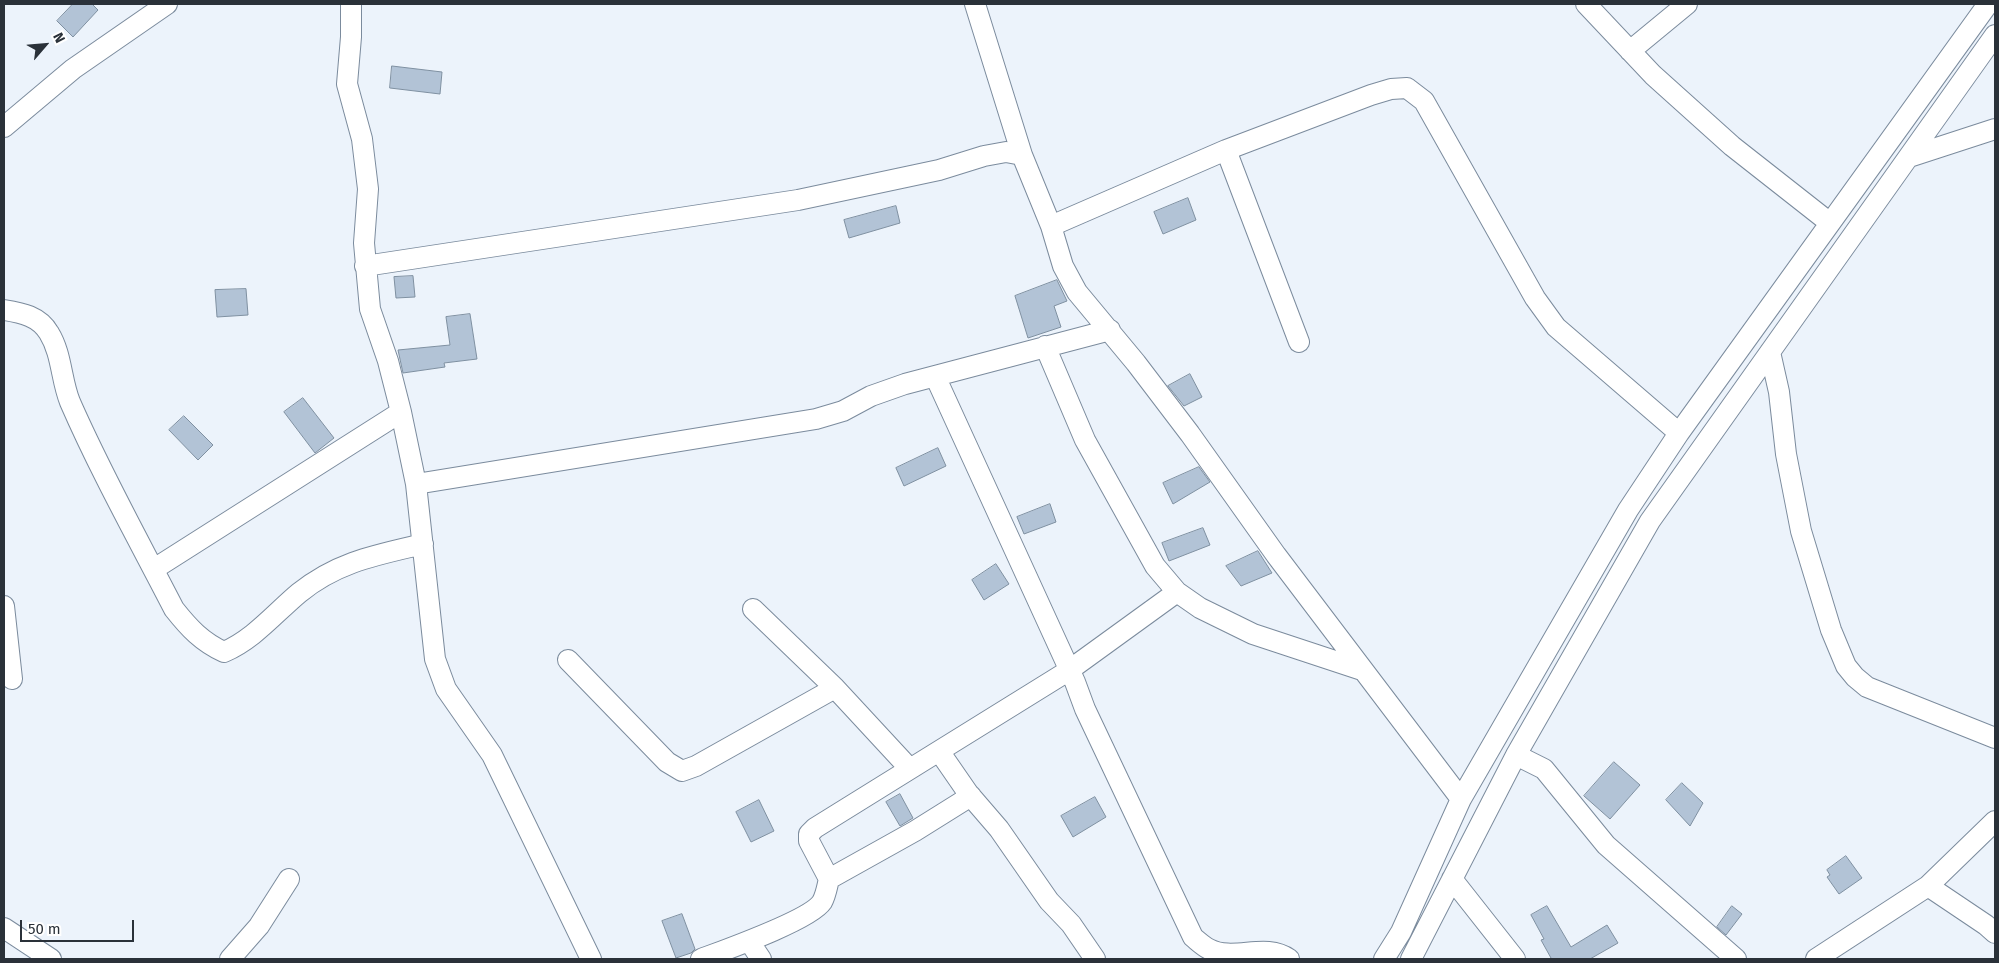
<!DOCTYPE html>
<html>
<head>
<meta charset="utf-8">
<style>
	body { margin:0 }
	#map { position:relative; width:1999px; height:963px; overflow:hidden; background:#ecf3fb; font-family:"Fira Sans",sans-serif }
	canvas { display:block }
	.frame { position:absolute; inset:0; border:5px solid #2a3139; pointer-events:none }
	.north { position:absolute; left:20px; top:20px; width:50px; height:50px; -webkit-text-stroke:4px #fff; paint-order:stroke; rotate:63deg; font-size:14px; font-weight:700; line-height:20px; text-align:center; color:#2a3139 }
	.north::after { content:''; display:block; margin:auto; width:18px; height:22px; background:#2a3139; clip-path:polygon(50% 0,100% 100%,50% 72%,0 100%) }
	.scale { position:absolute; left:20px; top:920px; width:114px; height:22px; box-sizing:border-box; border:2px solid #2a3139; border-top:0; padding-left:6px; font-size:15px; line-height:18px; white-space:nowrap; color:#2a3139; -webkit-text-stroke:4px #fff; paint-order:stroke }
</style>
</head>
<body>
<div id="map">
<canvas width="1999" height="963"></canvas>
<div class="frame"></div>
<div class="north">N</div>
<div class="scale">50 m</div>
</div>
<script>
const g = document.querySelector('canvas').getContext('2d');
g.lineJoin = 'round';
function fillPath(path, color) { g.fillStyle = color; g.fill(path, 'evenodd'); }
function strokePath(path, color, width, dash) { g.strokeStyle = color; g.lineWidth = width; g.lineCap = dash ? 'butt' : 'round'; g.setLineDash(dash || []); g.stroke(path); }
const building = new Path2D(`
	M73,4H92L98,10L73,37L57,21Z
	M392,66L442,72L440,94L390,88Z
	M1188,198L1196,220L1163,234L1154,212Z
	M896,206L900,223L849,238L844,220Z
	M413,276L415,297L396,298L394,277Z
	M1057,280L1067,301L1054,306L1061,327L1028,338L1015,296Z
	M246,289L248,315L217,317L215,290Z
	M470,314L477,359L444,363L445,367L403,373L398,350L450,345L446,317Z
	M1190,374L1202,397L1184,406L1168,386Z
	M303,398L334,438L315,453L284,412Z
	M184,416L213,445L198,460L169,430Z
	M938,448L946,466L904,486L896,468Z
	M1199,467L1210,482L1173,504L1163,483Z
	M1050,504L1056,522L1024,534L1017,517Z
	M1203,528L1210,545L1169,561L1162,543Z
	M1258,551L1272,573L1241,586L1226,566Z
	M996,564L1009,584L984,600L972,580Z
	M1614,762L1640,785L1610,819L1584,796Z
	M1682,783L1703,803L1690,826L1666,800Z
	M900,794L913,818L900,826L886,802Z
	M1095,797L1106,817L1073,837L1061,816Z
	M759,800L774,831L751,842L736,812Z
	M1846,856L1862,878L1839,894L1827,877L1830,875L1827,870Z
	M1547,906L1571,947L1607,925L1618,943L1590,959H1549L1551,958L1541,940L1544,939L1531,915Z
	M1732,906L1742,914L1726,935L1717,927Z
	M682,914L695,949L691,953L676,958L662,921Z`);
fillPath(building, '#b2c3d6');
strokePath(building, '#7f90a1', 1);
const minor = new Path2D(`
	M351,4V37L347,84L362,139L368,189L364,243L370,309L388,361L401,412L416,484L435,659L446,689L492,755L591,959
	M975,4L1022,155L1051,226L1063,266L1077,292L1136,363L1190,434L1276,555L1461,799
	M1586,4L1653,75L1732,146L1830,223
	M1630,51L1687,4
	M4,127L73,69L167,4
	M1226,150L1299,342
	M1909,157L1995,129
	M1051,226L1226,150L1371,95L1391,89L1407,88L1424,101L1535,298L1556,327L1679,433
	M365,266L798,200L939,170L984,156L1006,152L1022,155
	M4,310C22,313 39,316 49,333C62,354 61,380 70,402C101,473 139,541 174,609C189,628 202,642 224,652C254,639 274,614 299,593C337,562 376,555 423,544
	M1045,346L1085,440L1155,566L1177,592L1200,608L1253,634L1362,670
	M1770,352L1779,392L1786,454L1801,531L1831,630L1846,666L1855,677L1867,687L1995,738
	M935,376L1075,682L1085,709L1193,937C1198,941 1203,946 1209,949C1234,962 1265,942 1289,959
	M416,484L816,419L843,411L871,396L905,384L1110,330
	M154,569L401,412
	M4,606L12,679
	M753,609L835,688L910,769
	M568,660L667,762L682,771L696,766L835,688
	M939,751L1068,671L1177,592
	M1516,755L1544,769L1606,845L1736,959
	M829,879L915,831L971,796
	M1452,879L1515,959
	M1928,886L1986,925L1995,933
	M4,928L51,959
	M749,941L761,959
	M230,959L259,926L289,879
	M701,959C725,950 810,920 822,902C826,895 827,887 829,879L809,841V834L815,828L939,751L968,793L999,829L1049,901L1071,924L1095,959
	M1384,959L1401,932L1461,799L1628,510L1679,433L1988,4
	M1411,959L1516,755L1650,521L1995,35
	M1816,959L1928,886L1995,821`);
strokePath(minor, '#7b8b9d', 22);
strokePath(minor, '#fff', 20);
</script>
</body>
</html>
